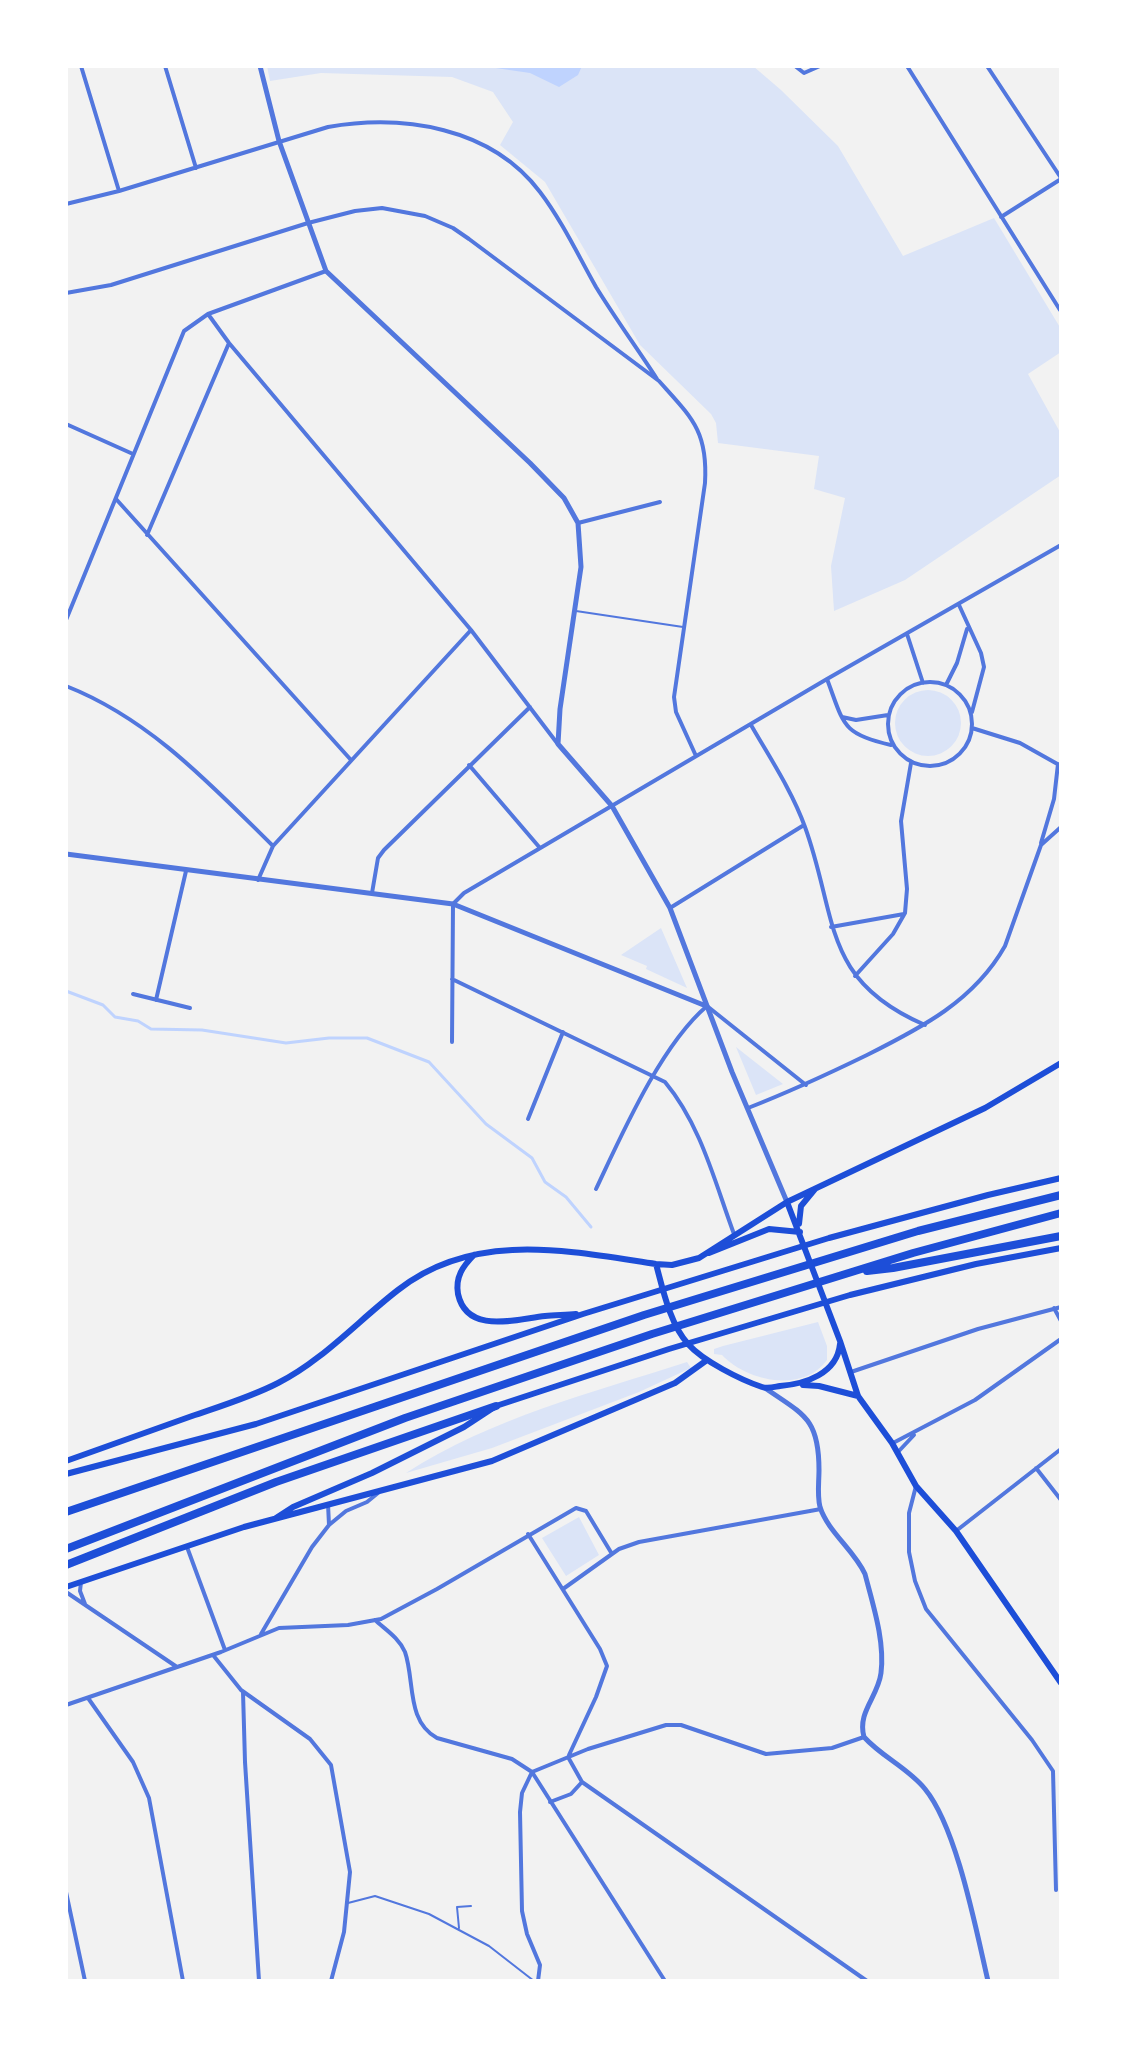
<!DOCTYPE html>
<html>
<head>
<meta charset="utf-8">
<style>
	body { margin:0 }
	#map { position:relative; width:1127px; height:2047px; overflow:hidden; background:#f2f2f2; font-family:"Open Sans",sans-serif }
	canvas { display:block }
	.frame { position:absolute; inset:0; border:68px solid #fff; pointer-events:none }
</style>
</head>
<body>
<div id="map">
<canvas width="1127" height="2047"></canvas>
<div class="frame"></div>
</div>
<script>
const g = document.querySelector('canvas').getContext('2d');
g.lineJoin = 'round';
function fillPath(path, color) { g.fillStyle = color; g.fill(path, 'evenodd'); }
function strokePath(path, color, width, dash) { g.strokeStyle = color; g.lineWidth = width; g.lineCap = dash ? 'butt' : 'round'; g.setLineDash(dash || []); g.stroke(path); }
fillPath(new Path2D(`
	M267,66H753L781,90L838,146L903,256L994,218L1061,329V352L1028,374L1061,434V475L905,580L834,611L831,566L845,498L814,489L819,456L718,443L716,423L711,414L640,345L545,182L500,145L513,122L493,92L452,77L321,73L270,81Z
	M895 723a33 33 0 1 1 66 0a33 33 0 1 1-66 0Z
	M661,928L687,988L646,969L647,966L621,955Z
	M736,1047L783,1084L756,1095Z
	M818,1322L827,1346V1360C803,1394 746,1381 722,1355L714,1354V1349L723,1346Z
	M687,1362L691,1368L639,1392L492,1448L406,1473C491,1418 591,1393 687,1362Z
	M579,1517L599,1555L566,1576L542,1538Z`), '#dbe4f7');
fillPath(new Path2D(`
	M482,66H582L578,75L559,87L530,73Z`), '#bfd3fe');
strokePath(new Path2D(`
	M66,991L103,1005L115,1017L138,1021L151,1029L202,1030L286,1043L329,1038H367L429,1062L486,1124L532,1158L545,1182L566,1197L591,1227`), '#bfd3fe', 3);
strokePath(new Path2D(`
	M576,611L683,627
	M348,1903L375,1896L429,1914L489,1946L534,1981
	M459,1928L457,1907L471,1906`), '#5277de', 2);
strokePath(new Path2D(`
	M81,66L119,191
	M165,66L196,168
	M795,66L804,73L820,66
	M907,66L1060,310
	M987,66L1061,178
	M66,204L119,191L328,127C403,114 491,127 540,192C562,221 578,255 596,287C615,318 637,348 657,379
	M1001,217L1061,179
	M66,293L111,285L308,223L355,211L382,208L425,216L453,228L469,239L659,381C692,418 708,431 705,483L674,697L676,712L696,756
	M208,314L229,343L471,630L557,743
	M66,424L133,454
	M116,499L351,760
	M578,523L660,502
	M147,535L229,343
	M959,605L981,653L984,667L972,712
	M66,620L184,331L208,314L326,271
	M907,634L923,683
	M827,679C844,724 841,734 891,745
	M888 724a42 42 0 1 1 84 0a42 42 0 1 1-84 0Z
	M946,685L957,663L967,629
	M66,686C150,719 210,784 273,846
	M842,717L856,720L888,715
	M751,725C770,758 792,791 805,827C838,918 821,980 925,1025
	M972,728L1020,743L1061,766
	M469,765L540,848
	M1041,843L1054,799L1058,764
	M258,880L273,846L471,630
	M372,893L378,858L384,850L530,707
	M670,908L804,825
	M831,927L904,914
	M855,976L893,934L905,913L907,889L901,821L911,763
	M452,979L665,1082C701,1125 715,1183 734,1234
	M133,994L190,1008
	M156,1000L186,871
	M452,1042L453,904L464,893L827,679L1061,545
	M748,1108C789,1092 828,1074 867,1055C921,1028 974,1001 1005,946L1041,845L1061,827
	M528,1119L563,1032
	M596,1189C622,1134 661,1045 707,1006L806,1085
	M1054,1308L1061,1321
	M851,1372L978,1329L1061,1307
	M893,1443L975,1400L1061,1339
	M898,1452L914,1435
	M1036,1468L1061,1500
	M916,1486L909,1513V1552L915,1581L926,1609L1032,1740L1053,1771L1056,1890
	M328,1504L329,1525
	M956,1531L1061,1449
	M528,1534L600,1649L607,1666L596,1697L569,1755
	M187,1547L225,1650
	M81,1582L80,1591L85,1604
	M563,1589L619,1549L639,1542L821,1509
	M66,1592L177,1667
	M375,1620C386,1630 399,1638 405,1652C415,1681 406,1721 437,1738L512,1759L532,1772L665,1981
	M261,1634L312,1547L329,1525L346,1511L367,1502L378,1493
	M213,1655L241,1690L310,1739L331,1765L350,1872L344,1932L331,1981
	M243,1692L245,1762L259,1981
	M88,1698L133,1762L149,1798L183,1981
	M66,1705L221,1652L279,1628L348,1625L381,1619L437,1589L576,1508L586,1511L612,1554
	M568,1757L582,1782L867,1981
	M532,1772L588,1749L666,1725H681L766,1754L832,1748L864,1737
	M532,1772L522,1793L520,1812L522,1911L527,1934L540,1965L538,1981
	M550,1802L571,1794L582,1782
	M66,1892L85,1981`), '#5277de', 4);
strokePath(new Path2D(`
	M260,66L279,141L326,271L530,463L564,498L578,523L581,567L560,709L558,744L612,806L670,908L732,1072L787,1202
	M66,854L453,904L706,1006
	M765,1388C804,1415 819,1418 819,1470C819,1482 817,1495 820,1507C828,1532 854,1550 865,1574C873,1605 885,1641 881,1673C878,1697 857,1712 864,1737C882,1757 908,1768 925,1789C957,1828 976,1930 988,1981`), '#5277de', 5);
strokePath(new Path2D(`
	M787,1202L840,1341L858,1396L892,1443L916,1486L956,1531L1061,1683
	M799,1224L801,1206L815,1189
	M709,1253L769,1229L800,1232
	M474,1255C463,1266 455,1277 458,1294C467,1335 516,1319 545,1316C555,1315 566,1315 576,1314
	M656,1264C663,1290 670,1324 688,1344C703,1361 741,1380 762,1387C768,1389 774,1387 780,1386C805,1384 837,1374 840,1344
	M803,1385L819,1386L858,1396
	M66,1461C108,1446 150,1431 192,1416C221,1406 251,1397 278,1383C322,1361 359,1320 398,1290C474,1230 569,1251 656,1264L672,1265L699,1258L787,1202L985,1108L1061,1063
	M66,1474L256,1424L583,1314L829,1238L988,1195L1061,1178
	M276,1518L293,1507L372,1473L464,1427L496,1406L669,1349L850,1295L976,1264L1061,1248
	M66,1587L244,1527L492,1461L675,1383L707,1360`), '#1d4ed8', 6);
strokePath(new Path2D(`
	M867,1271L893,1268L1061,1236
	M66,1512L644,1315L918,1231L1061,1195
	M66,1549L405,1418L652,1334L913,1253L1061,1213
	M66,1565L276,1482L496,1406`), '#1d4ed8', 8);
</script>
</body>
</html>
